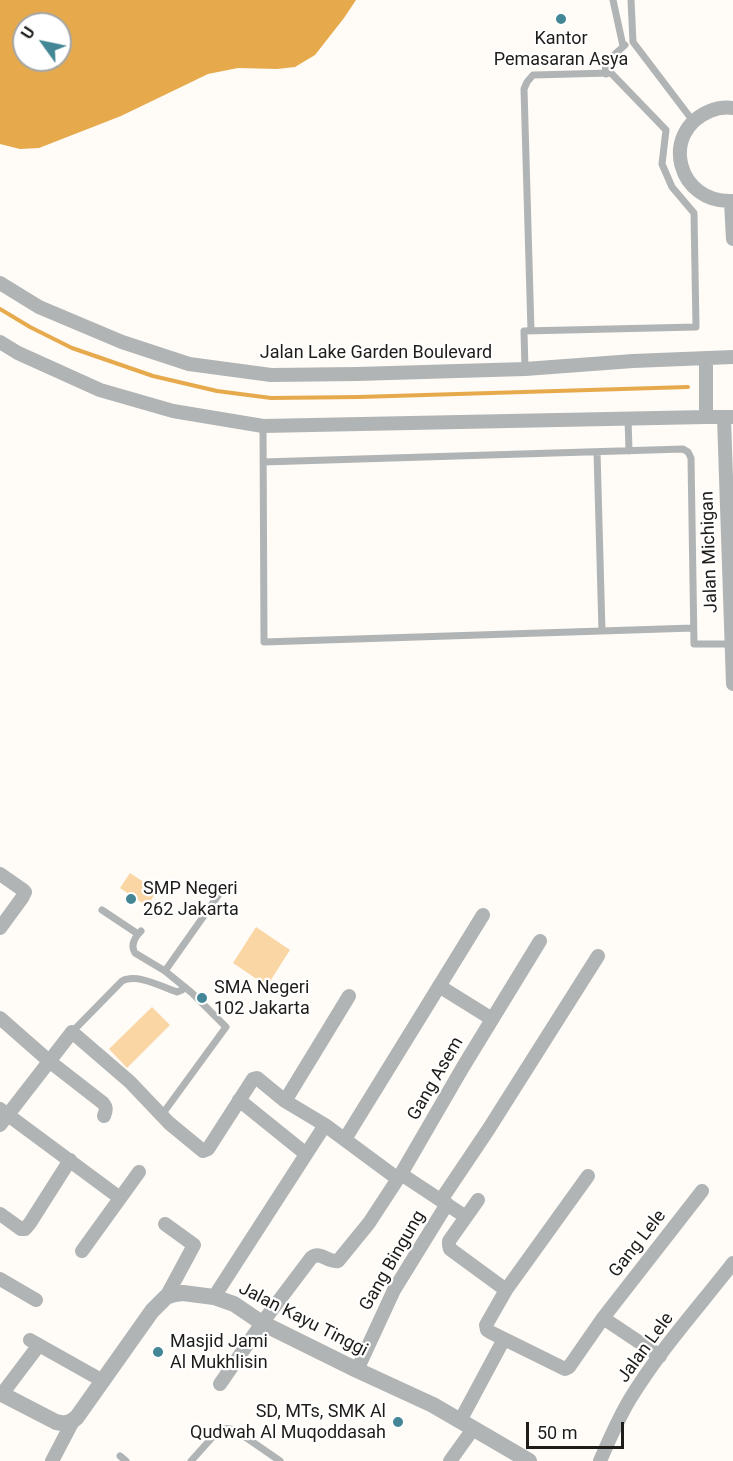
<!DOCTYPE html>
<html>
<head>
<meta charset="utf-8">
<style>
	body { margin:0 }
	#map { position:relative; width:733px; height:1461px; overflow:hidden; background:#fffbf6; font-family:Roboto,sans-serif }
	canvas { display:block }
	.north { position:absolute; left:12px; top:12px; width:60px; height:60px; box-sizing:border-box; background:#fff; border:2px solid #a5a5a3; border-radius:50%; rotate:303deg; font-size:16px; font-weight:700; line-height:24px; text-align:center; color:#1f1d1a }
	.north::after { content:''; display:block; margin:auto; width:21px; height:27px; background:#438695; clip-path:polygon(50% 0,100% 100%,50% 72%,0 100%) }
	.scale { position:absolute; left:526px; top:1422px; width:98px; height:27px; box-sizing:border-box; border:3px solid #1f1d1a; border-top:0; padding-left:8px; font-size:18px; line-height:21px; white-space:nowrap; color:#1f1d1a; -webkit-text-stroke:4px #fff; paint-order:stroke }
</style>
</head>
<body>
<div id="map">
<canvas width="733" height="1461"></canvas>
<div class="north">U</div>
<div class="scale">50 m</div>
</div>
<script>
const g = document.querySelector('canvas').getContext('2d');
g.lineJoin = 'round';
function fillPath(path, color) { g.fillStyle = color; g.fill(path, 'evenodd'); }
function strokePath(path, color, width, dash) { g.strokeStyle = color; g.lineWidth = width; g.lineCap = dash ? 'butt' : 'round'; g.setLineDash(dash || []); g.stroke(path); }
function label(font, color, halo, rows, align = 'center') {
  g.font = font + ' Roboto,sans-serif'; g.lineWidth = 4.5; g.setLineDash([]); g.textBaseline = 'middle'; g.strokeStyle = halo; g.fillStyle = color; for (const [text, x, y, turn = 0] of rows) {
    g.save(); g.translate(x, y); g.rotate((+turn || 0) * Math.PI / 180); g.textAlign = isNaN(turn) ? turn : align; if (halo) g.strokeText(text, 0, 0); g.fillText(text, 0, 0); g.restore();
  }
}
fillPath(new Path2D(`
	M130,873L157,891L147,906L120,888Z
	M256,927L290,950L267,986L233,963Z
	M152,1007L170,1025L127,1068L109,1049Z`), '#fad6a4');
fillPath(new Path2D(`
	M0,0H356L344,18L315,55L295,67L277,69L238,68L208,74L121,116L39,148L20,149L0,144ZM24,24H60V60H24Z`), '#e6aa4d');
strokePath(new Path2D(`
	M0,309L30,327L72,348L153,376L217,391L271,398L359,397L688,387`), '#e6aa4d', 4);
strokePath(new Path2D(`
	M613,0L623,46
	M631,0L633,42L693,121
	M606,74L605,63L625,45
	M525,369L524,331L696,327L694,213L672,187L662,164L666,130L611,73L533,75L527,82L524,89L531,331
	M628,418L629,451
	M263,426L264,642L693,628
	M597,452L602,631
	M263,462L683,449L688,452L691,458L694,644H732
	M102,910L138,934
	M141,931C135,937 130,945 135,953L165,971L192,993L226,1027L161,1116
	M165,971L220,893
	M72,1032L122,981C137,973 162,987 177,992L182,990L185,987
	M120,1456L126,1461
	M191,1461L218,1431C225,1427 231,1428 238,1432L280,1461`), '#b0b4b5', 7);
strokePath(new Path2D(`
	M733,108C725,107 717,108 710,111C659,132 677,204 733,201
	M731,202L733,239
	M0,283L39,307L122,342L189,364L271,375L357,374L525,369L633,361L733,357
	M0,342L18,353L100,390L173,411L263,426L706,417H733
	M706,358V417
	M724,418L733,684
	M0,874L23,890L25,892L22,898L0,928
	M439,986L492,1019
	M0,1018L49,1061L103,1103C107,1108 106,1110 104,1116
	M239,1100L306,1154
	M285,1101L349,996
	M0,1109L120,1198
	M0,1125L72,1032L130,1082L169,1123L203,1151L208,1149L253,1079L257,1078L285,1101L325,1125L398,1179
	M345,1139L483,915
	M401,1174L466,1217
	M441,1200L488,1130L598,956
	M478,1200L449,1241V1245L450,1249L506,1290L486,1325L487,1330L490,1332L565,1369L569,1367L603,1318L702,1191
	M0,1214L21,1229H25L30,1223L70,1160
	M165,1224L194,1245L166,1297
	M82,1251L139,1172
	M0,1279L36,1300
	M506,1290L588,1176
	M214,1297L325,1125
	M603,1318L660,1356
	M30,1340L103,1381
	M357,1370L394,1290L447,1204
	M220,1384L262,1323L311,1258C321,1250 327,1263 338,1261L369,1223L401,1174L463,1067L540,941
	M2,1394L39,1345
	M460,1421L504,1339
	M52,1461L73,1421
	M450,1461L473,1429
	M600,1461C609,1440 618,1419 630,1399C659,1351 698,1308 733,1263`), '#b0b4b5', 14);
strokePath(new Path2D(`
	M0,1393L56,1422C64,1424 70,1424 77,1417L152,1311L166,1297L175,1294L183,1293L214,1297L234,1304L262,1323L357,1370L433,1405L529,1461`), '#b0b4b5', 16);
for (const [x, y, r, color] of [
	[561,19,6,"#438695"],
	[131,899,6,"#438695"],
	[202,998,6,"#438695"],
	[158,1352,6,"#438695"],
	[398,1422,6,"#438695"]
]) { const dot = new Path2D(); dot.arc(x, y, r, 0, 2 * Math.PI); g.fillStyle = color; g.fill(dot); strokePath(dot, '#fff', 2); }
label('18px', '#1f1d1a', '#fff', [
	["Kantor",561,39,"center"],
	["Pemasaran Asya",561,60,"center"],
	["SMP Negeri",143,889],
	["262 Jakarta",143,910],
	["SMA Negeri",214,988],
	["102 Jakarta",214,1009],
	["Masjid Jami",170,1342],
	["Al Mukhlisin",170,1363],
	["SD, MTs, SMK Al",386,1412,"right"],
	["Qudwah Al Muqoddasah",386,1433,"right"]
], 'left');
label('18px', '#1f1d1a', '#fff', [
	["Jalan Lake Garden Boulevard",376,353],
	["Jalan Michigan",710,552,-92],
	["Gang Asem",436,1079,-60],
	["Gang Lele",638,1244,-52],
	["Gang Bingung",393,1261,-60],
	["Jalan Kayu Tinggi",303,1320,27],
	["Jalan Lele",646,1348,-54]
]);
</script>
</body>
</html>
